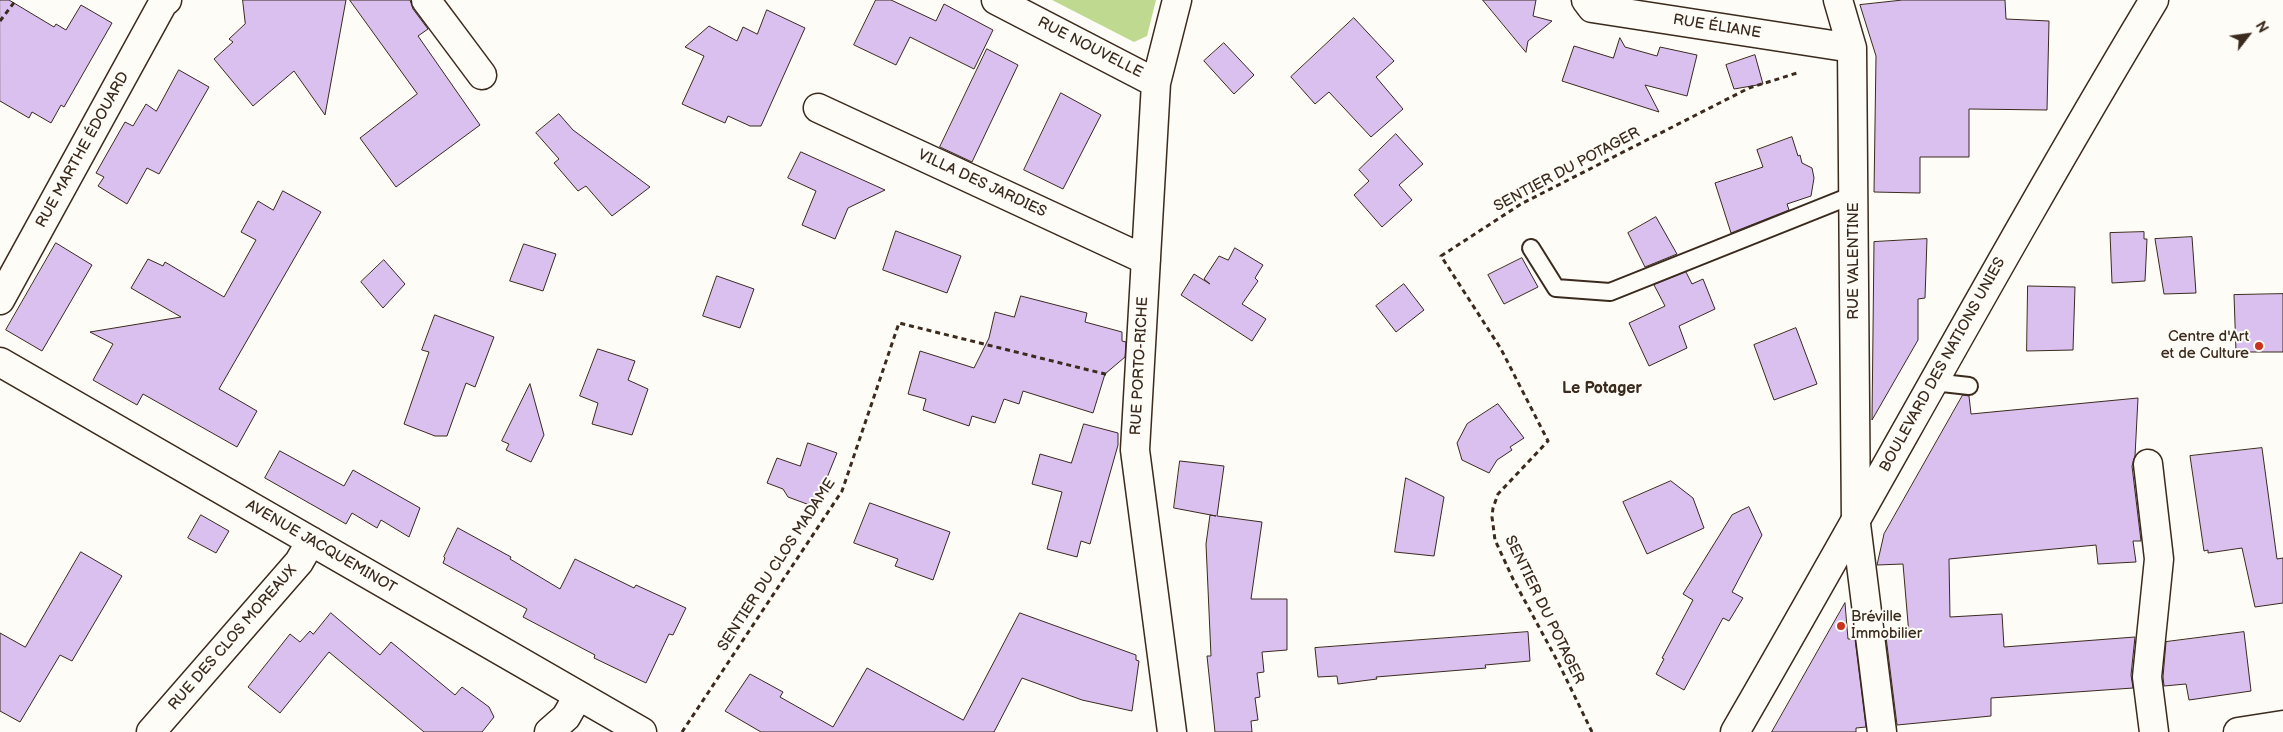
<!DOCTYPE html>
<html>
<head>
<meta charset="utf-8">
<style>
	body { margin:0 }
	#map { position:relative; width:2283px; height:732px; overflow:hidden; background:#fdfcf7; font-family:"Balsamiq Sans",sans-serif }
	canvas { display:block }
	.north { position:absolute; left:2223px; top:10px; width:50px; height:50px; -webkit-text-stroke:4px #fdfcf7; paint-order:stroke; rotate:60deg; font-size:14px; font-weight:700; line-height:20px; text-align:center; color:#3b2a1e }
	.north::after { content:''; display:block; margin:auto; width:18px; height:22px; background:#3b2a1e; clip-path:polygon(50% 0,100% 100%,50% 72%,0 100%) }
</style>
</head>
<body>
<div id="map">
<canvas width="2283" height="732"></canvas>
<div class="north">N</div>
</div>
<script>
const g = document.querySelector('canvas').getContext('2d');
g.lineJoin = 'round';
function fillPath(path, color) { g.fillStyle = color; g.fill(path, 'evenodd'); }
function strokePath(path, color, width, dash) { g.strokeStyle = color; g.lineWidth = width; g.lineCap = dash ? 'butt' : 'round'; g.setLineDash(dash || []); g.stroke(path); }
function label(font, color, halo, rows, align = 'center') {
  g.font = font + ' "Balsamiq Sans",sans-serif'; g.lineWidth = 4; g.setLineDash([]); g.textBaseline = 'middle'; g.strokeStyle = halo; g.fillStyle = color; for (const [text, x, y, turn = 0] of rows) {
    g.save(); g.translate(x, y); g.rotate((+turn || 0) * Math.PI / 180); g.textAlign = isNaN(turn) ? turn : align; if (halo) g.strokeText(text, 0, 0); g.fillText(text, 0, 0); g.restore();
  }
}
fillPath(new Path2D(`
	M1052,0H1156L1147,36L1134,42Z`), '#bfd990');
const building = new Path2D(`
	M0,0H9L54,27L56,24L66,30L81,5L112,23L64,107L61,105L51,123L32,112L29,118L0,101Z
	M243,0H346L325,115L294,71L253,106L214,59L233,42L229,39L245,24Z
	M350,0H410L413,9L428,29L418,36L480,125L396,187L360,138L417,94Z
	M876,0H891L936,21L944,4L993,30L974,69L910,37L896,65L854,45Z
	M1483,0H1536L1533,16L1552,21L1528,41L1526,52Z
	M1903,0H2005L2006,19L2049,21L2047,110L1969,109V157H1920V193L1874,192L1876,56L1860,5Z
	M767,10L805,28L761,126H750L728,116L725,123L682,104L704,56L685,47L709,26L737,41L743,27L757,34Z
	M1354,18L1394,61L1376,77L1403,109L1371,137L1329,92L1315,104L1291,77Z
	M1620,38L1625,47L1657,56L1660,47L1697,55L1687,96L1645,85L1659,112L1562,81L1574,46L1613,58Z
	M1224,43L1254,75L1234,94L1204,61Z
	M987,49L1018,65L972,162L940,147Z
	M1755,55L1763,84L1734,89L1726,65Z
	M179,70L209,87L159,174L147,168L127,204L98,186L104,177L96,173L125,122L133,126L146,104L156,111Z
	M1061,93L1101,115L1063,189L1024,170Z
	M559,114L573,130L650,187L612,216L586,186L578,191L554,163L559,159L536,133Z
	M1396,134L1423,164L1399,185L1412,200L1382,227L1354,195L1369,181L1359,170Z
	M1792,137L1798,156L1800,155L1802,163L1812,168L1814,178L1811,196L1787,204L1789,210L1731,233L1715,183L1763,167L1757,150Z
	M801,152L885,190L848,208L835,239L802,225L816,191L788,178Z
	M283,191L321,212L219,389L257,411L237,447L143,394L137,405L93,380L113,344L90,332L181,317L131,288L148,259L163,266L165,262L224,297L256,240L241,232L258,201L273,210Z
	M1656,217L1677,254L1645,267L1628,233Z
	M896,231L961,256L947,293L883,270Z
	M2144,232V239H2147L2145,281L2112,283L2110,233Z
	M2192,237L2196,293L2164,294L2155,239Z
	M1927,239L1925,298L1918,299V340L1872,420L1874,242Z
	M56,243L92,265L42,351L6,330Z
	M524,244L556,254L543,291L510,281Z
	M1235,248L1263,265L1255,278L1258,281L1242,304L1266,319L1252,341L1181,295L1194,274L1210,284L1204,279L1219,256L1228,260Z
	M1522,258L1538,287L1504,304L1488,275Z
	M384,260L405,284L383,308L361,282Z
	M1686,272L1692,284L1703,279L1715,309L1679,326L1687,348L1649,366L1629,323L1665,306L1654,285Z
	M717,276L754,289L740,328L703,316Z
	M1404,284L1424,310L1396,332L1376,306Z
	M2028,286L2075,287L2073,350L2027,351Z
	M2283,294V352H2236L2234,295Z
	M1021,296L1087,313L1085,322L1122,332V341L1126,342L1125,357L1105,374L1093,413L1023,391L1019,404L1004,399L995,423L972,416L969,426L923,410L926,399L908,394L920,351L974,368L989,338L995,312L1014,317Z
	M435,315L494,337L475,387L466,383L447,436H435L404,424L429,352L422,350Z
	M1796,328L1817,384L1774,400L1754,345Z
	M598,349L635,361L628,380L648,389L632,435L592,424L598,403L580,396Z
	M530,384L544,435L531,462L506,450L509,444L502,441Z
	M1963,395L1969,396L1971,414L2138,398L2135,456L2132,466L2141,541H2133L2136,562L2098,564L2096,545L1949,559L1950,617L2002,614L2004,647L2135,637L2131,675L2133,688L1991,698V716L1897,725L1886,637L1909,635L1903,564L1877,565L1884,534Z
	M1498,404L1524,438L1510,447L1512,450L1497,460L1489,473L1462,460L1457,443L1467,424Z
	M1084,424L1118,433V445L1090,544L1081,541L1077,557L1047,549L1062,492L1032,484L1040,454L1071,463Z
	M808,443L837,453L815,507L788,497L783,489L767,483L777,458L800,466Z
	M2262,448L2277,559L2283,558V603L2255,607L2242,548L2208,553V550L2204,551L2190,456Z
	M280,451L344,486L353,470L420,508L409,537L381,520L377,528L352,513L346,524L265,478Z
	M1180,461L1224,466L1217,516L1262,522L1251,599H1287V650L1262,652L1264,672L1257,673L1260,697L1255,698L1258,720L1251,721L1252,732H1215L1207,656H1211L1206,544L1210,515L1216,516L1174,508Z
	M1406,478L1444,497L1434,556L1395,552Z
	M1671,481L1693,498L1704,528L1647,554L1623,502Z
	M870,503L950,532L933,580L895,566L898,559L854,543Z
	M1749,507L1762,535L1732,592L1743,598L1729,621L1723,618L1684,690L1656,674L1664,659L1662,658L1693,600L1683,594L1732,515Z
	M201,515L229,531L216,553L188,538Z
	M458,528L511,557L510,559L560,589L575,559L634,588L636,585L686,608L673,635L669,634L646,683L594,658L595,655L523,617L527,609L443,563L445,558L444,557Z
	M81,552L122,576L72,661L60,655L20,722L0,711V633L25,647Z
	M1845,603L1848,639H1855L1866,727L1856,728V732H1772Z
	M331,613L380,655L391,642L455,695L462,687L489,707L494,717L482,732H424L329,652L280,713L248,687L290,634L300,642L310,631L313,634Z
	M1020,613L1136,655V660L1139,661L1132,711L1082,700L1022,678L994,732H761L725,711L750,674L783,692L780,697L833,727L867,668L963,720Z
	M1528,632L1530,661L1485,665L1486,668L1376,677L1377,679L1338,684L1337,676L1318,677L1315,648Z
	M2244,632L2251,691L2189,700L2186,684L2164,686L2163,677L2166,642Z`);
fillPath(building, '#dac0ef');
strokePath(building, '#3b2a1e', 1);
const service = new Path2D(`
	M1531,248L1556,288L1610,292L1853,195
	M1933,382L1969,386`);
const minor = new Path2D(`
	M426,0L482,75
	M996,0L1156,83
	M1586,0L1592,8L1852,48
	M1838,0L1852,48L1856,524L1882,732
	M818,108L1146,260
	M0,300L163,3L167,0
	M0,362L642,732
	M2148,464L2159,559L2147,677L2154,732
	M151,732L299,562L311,541
	M549,732L566,717L578,696
	M1172,732L1135,450L1156,83L1177,0
	M2238,732L2283,725`);
const secondary = new Path2D(`
	M1735,732C1876,489 2009,241 2154,0`);
strokePath(service, '#3b2a1e', 20);
strokePath(minor, '#3b2a1e', 31);
strokePath(secondary, '#3b2a1e', 31);
strokePath(new Path2D(`
	M0,21L16,0
	M682,732L842,491L899,323L1109,375
	M1592,732L1559,664L1513,579L1495,540L1492,517L1493,508L1498,494L1548,441L1501,349L1441,256L1521,204L1749,88L1797,73`), '#3b2a1e', 3, [5, 4]);
strokePath(service, '#fdfcf7', 16);
strokePath(minor, '#fdfcf7', 28);
strokePath(secondary, '#fdfcf7', 28);
for (const [x, y, r, color] of [
	[2259,346,5,"#c8321e"],
	[1841,626,5,"#c8321e"]
]) { const dot = new Path2D(); dot.arc(x, y, r, 0, 2 * Math.PI); g.fillStyle = color; g.fill(dot); strokePath(dot, '#fdfcf7', 2); }
label('15px', '#3b2a1e', '#fdfcf7', [
	["RUE ÉLIANE",1717,27,9],
	["RUE NOUVELLE",1090,48,27],
	["RUE MARTHE ÉDOUARD",83,150,-61],
	["SENTIER DU POTAGER",1567,170,-28],
	["VILLA DES JARDIES",982,184,25],
	["RUE VALENTINE",1854,261,-90],
	["BOULEVARD DES NATIONS UNIES",1943,365,-61],
	["RUE PORTO-RICHE",1140,366,-87],
	["AVENUE JACQUEMINOT",321,547,30],
	["SENTIER DU CLOS MADAME",777,565,-57],
	["SENTIER DU POTAGER",1544,610,64],
	["RUE DES CLOS MOREAUX",233,638,-49]
]);
label('15px', '#3b2a1e', '#fdfcf7', [
	["Centre d'Art",2249,337],
	["et de Culture",2249,354],
	["Bréville",1851,617,"left"],
	["Immobilier",1851,634,"left"]
], 'right');
label('bold 16px', '#3b2a1e', '#fdfcf7', [
	["Le Potager",1602,389]
]);
</script>
</body>
</html>
